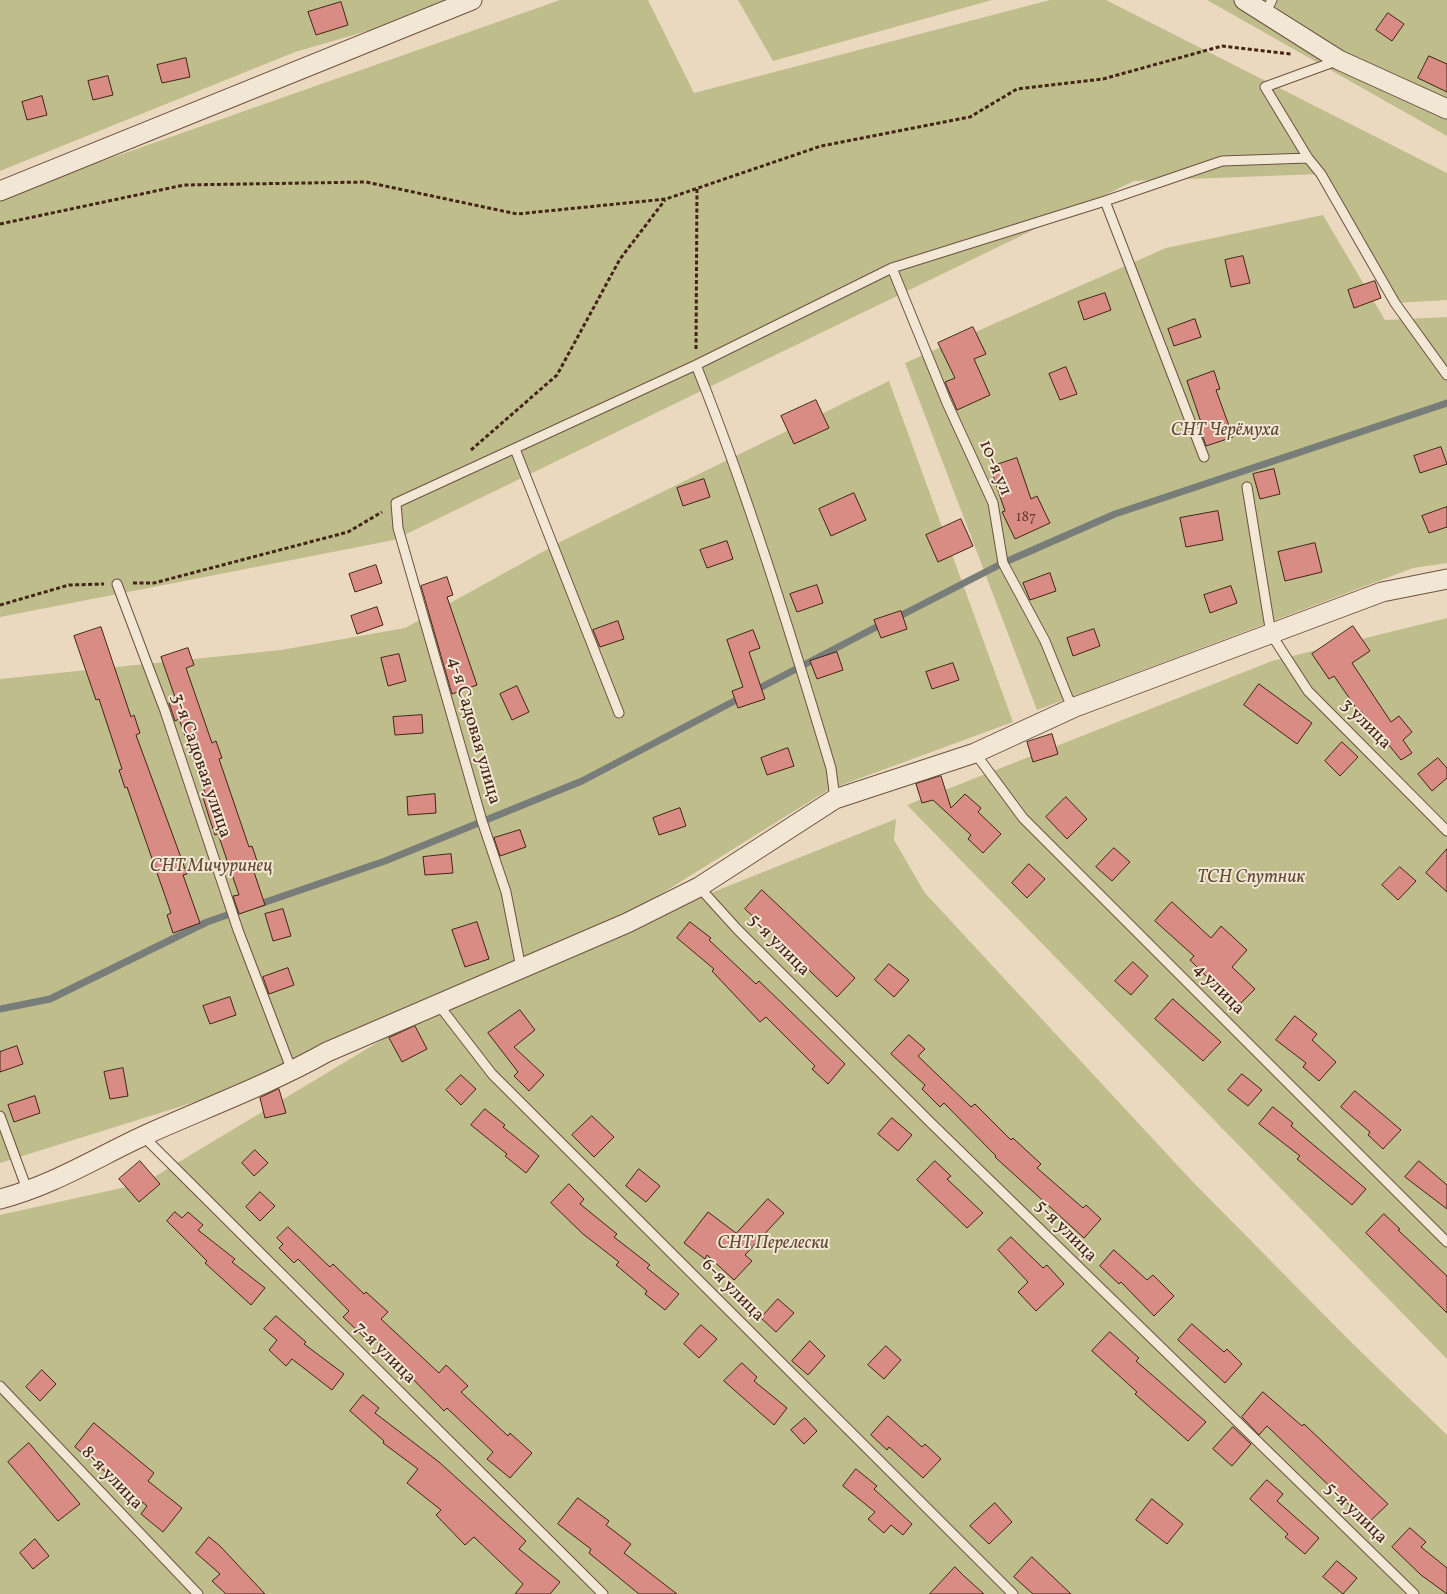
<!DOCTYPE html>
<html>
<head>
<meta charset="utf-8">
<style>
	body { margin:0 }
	canvas { display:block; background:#ebd9bf }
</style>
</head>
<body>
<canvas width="1447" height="1594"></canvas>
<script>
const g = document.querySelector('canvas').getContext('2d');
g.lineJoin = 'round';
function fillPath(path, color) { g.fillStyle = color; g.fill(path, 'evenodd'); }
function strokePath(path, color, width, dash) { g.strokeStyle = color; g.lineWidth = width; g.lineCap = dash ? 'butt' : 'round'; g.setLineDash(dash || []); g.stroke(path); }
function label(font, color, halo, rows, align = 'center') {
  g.font = font + ' Vollkorn,serif'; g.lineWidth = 4; g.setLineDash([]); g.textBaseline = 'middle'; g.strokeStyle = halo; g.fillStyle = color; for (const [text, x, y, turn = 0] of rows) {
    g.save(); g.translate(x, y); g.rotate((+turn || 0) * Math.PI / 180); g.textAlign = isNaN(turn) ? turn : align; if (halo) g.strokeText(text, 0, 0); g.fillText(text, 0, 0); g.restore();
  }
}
fillPath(new Path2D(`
	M0,0H474L295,52L0,171Z
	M560,0H648L694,93L1050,0H1106L1447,173V300L1395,303L1321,174L1134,181L394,540L0,617V197Z
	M738,0H992L773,61Z
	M1207,0H1447V136Z
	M1323,215L1385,320L1447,317V563L1413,568L1037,710L905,363L1166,248Z
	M889,381L1013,722L828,790L632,912L211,1097L0,1163V679L281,650L405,628L564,540Z
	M1447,618V1359L907,805L1272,661Z
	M896,819L894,840L925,893L1191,1180L1347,1338L1447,1435V1594H0V1215L144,1183L458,994Z`), '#bfbd8c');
strokePath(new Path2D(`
	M894,619L1003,563L1115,514L1447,403
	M754,691L884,623
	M257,905L385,861L582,781L742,697
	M0,1009L50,999L207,922L247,908`), '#797d79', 7);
const building = new Path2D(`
	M341,2L348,25L316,35L308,12Z
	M1388,13L1404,24L1392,41L1376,30Z
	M1429,56L1447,64V92L1418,78Z
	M186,58L190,77L162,83L157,65Z
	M108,76L113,95L93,100L88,81Z
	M42,96L47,115L27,120L22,102Z
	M1243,256L1250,283L1231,287L1225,260Z
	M1375,281L1381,298L1354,308L1348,290Z
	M1105,293L1111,310L1084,320L1078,302Z
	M1195,319L1201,337L1174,346L1168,329Z
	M973,327L986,354L974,359L990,395L957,410L945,382L955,378L938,343Z
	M1066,367L1077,394L1060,400L1049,374Z
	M1214,371L1220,389L1216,390L1233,437L1206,446L1200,429L1203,428L1187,381Z
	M816,400L829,428L794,444L781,416Z
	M1441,447L1447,464L1420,473L1414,456Z
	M1017,458L1031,499L1037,496L1050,523L1015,539L1002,512L1005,511L990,467Z
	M1274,469L1280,494L1260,499L1253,474Z
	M704,479L710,497L683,506L677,488Z
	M854,493L866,520L831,536L819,509Z
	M1447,507V527L1429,533L1422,516Z
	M1218,511L1223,540L1186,547L1180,518Z
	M961,519L973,546L938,562L926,535Z
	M727,541L733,559L707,568L700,550Z
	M1315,543L1322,572L1285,581L1278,552Z
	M376,565L382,583L355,592L349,574Z
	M1050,573L1056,591L1030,600L1023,583Z
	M447,577L453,595L447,597L477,685L452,694L421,586Z
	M817,585L823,603L797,612L790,594Z
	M1231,586L1237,603L1210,613L1204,595Z
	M377,607L383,625L357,634L351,616Z
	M901,611L907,629L881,638L874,620Z
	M618,621L624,639L600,647L593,630Z
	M1353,626L1370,651L1352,663L1391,722L1399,716L1412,732L1403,740L1412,753L1401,760L1361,711L1359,712L1334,676L1329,679L1312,654Z
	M101,627L131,717L134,715L140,733L136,735L187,874L183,875L200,923L173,933L167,915L171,913L127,787L125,788L119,770L122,769L99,699L96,700L74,636Z
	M1094,629L1100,646L1073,656L1067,638Z
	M753,630L760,648L749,652L765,699L738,708L732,691L743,687L727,640Z
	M188,648L194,665L186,668L212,743L216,741L222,758L219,759L249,847L252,846L258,864L252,866L265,905L239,914L233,896L239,895L218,834L215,835L209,817L202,794L205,793L179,719L175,721L169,703L176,700L161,657Z
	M837,652L843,670L817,679L810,661Z
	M399,654L406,681L388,686L381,658Z
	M953,663L959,680L932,689L926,672Z
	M1259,684L1312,723L1297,744L1244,705Z
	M517,686L529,712L512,720L500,694Z
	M422,715L423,733L395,735L393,717Z
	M1052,734L1058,754L1033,762L1027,742Z
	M1342,742L1358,757L1340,776L1325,761Z
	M788,748L794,766L767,775L761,758Z
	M1438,758L1447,768V778L1432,791L1418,774Z
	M941,776L951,808L965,794L981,808L978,812L1001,834L983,853L968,839L971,835L933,800L922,803L916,784Z
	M435,794L436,813L408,815L407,797Z
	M1066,797L1087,819L1067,839L1046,817Z
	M680,808L686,826L659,835L653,818Z
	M520,830L526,847L500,856L494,838Z
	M1114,848L1130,862L1112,881L1096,867Z
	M1447,849V892L1426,873Z
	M451,854L453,873L425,875L423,857Z
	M1029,864L1045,879L1027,898L1012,883Z
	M1400,867L1416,881L1398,900L1382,885Z
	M762,890L855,978L837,997L745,909Z
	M1172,902L1211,938L1221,926L1247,950L1232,967L1255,989L1237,1007L1190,960L1194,956L1155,921Z
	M283,909L291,936L273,941L265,914Z
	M477,922L489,959L465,967L452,930Z
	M690,922L711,938L709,940L756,984L759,981L845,1064L828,1084L812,1069L815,1066L766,1017L760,1022L712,971L714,969L677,938Z
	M1133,962L1148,976L1131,995L1115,981Z
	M889,964L909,980L894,997L875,980Z
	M288,968L294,985L269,994L263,977Z
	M230,997L236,1015L210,1024L203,1006Z
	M1173,999L1221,1042L1203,1061L1155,1019Z
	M520,1010L535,1030L514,1047L544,1075L529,1091L514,1076L518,1072L488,1033Z
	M1295,1016L1317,1034L1312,1040L1336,1062L1319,1081L1303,1067L1306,1063L1276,1040Z
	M415,1026L427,1049L402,1062L389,1038Z
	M909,1035L925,1049L918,1056L971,1107L975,1104L1011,1140L1013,1138L1041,1164L1037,1168L1083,1208L1086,1205L1101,1219L1084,1238L995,1157L996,1156L944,1103L940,1107L922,1089L925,1085L891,1054Z
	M17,1046L23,1064L0,1072V1052Z
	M123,1068L128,1096L110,1099L104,1072Z
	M1242,1074L1262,1090L1248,1106L1228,1090Z
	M461,1075L476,1089L461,1105L446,1090Z
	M279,1089L286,1113L265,1118L260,1098Z
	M1355,1091L1401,1130L1383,1149L1368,1135L1370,1132L1341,1107Z
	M35,1096L40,1113L14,1122L8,1105Z
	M1273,1107L1293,1123L1291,1126L1366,1189L1352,1205L1297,1159L1300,1156L1259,1124Z
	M485,1109L505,1125L503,1127L539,1156L526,1173L505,1156L507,1154L471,1125Z
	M592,1116L614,1137L594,1157L572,1135Z
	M892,1118L912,1135L898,1151L878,1134Z
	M255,1150L268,1163L254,1176L242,1163Z
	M140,1161L160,1184L139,1202L119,1179Z
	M935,1161L951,1176L947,1179L983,1213L967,1228L917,1180Z
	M1419,1161L1447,1185V1209L1405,1177Z
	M639,1169L660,1186L646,1202L626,1186Z
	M569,1184L584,1199L580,1204L617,1234L614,1237L650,1265L647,1268L679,1294L665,1310L645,1294L647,1291L616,1265L619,1262L583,1234L551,1203Z
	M260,1192L275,1206L260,1221L246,1207Z
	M768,1199L784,1213L745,1255L752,1261L734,1280L707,1255L705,1259L684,1243L708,1212L736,1233Z
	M175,1212L182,1218L188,1212L203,1225L198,1230L235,1259L232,1262L265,1288L251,1305L205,1263L207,1261L167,1221Z
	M1384,1214L1400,1229L1398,1230L1447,1276V1313L1366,1233Z
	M288,1227L330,1267L333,1264L364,1294L366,1292L388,1312L381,1319L439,1373L446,1365L468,1386L461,1392L508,1436L510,1433L532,1453L510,1478L487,1459L493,1452L447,1408L444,1411L368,1333L364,1337L343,1317L349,1311L298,1259L294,1263L279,1248L283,1244L277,1238Z
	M1011,1237L1043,1268L1047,1265L1064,1284L1036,1311L1018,1292L1028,1282L998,1250Z
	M1114,1250L1147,1280L1153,1275L1174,1296L1154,1316L1121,1282L1119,1284L1100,1266Z
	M778,1299L794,1313L776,1332L761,1318Z
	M276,1316L306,1342L304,1344L344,1374L332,1390L292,1359L286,1366L269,1350L277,1340L264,1329Z
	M1192,1324L1224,1352L1227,1349L1242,1364L1225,1383L1178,1340Z
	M701,1325L717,1339L699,1358L684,1344Z
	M1110,1332L1139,1358L1136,1361L1206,1422L1188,1441L1135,1394L1137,1392L1092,1351Z
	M810,1341L825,1356L808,1375L792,1361Z
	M886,1346L901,1360L884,1379L868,1365Z
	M742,1363L757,1377L754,1381L787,1408L774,1425L724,1381Z
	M42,1370L56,1384L40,1401L26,1387Z
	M1263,1392L1302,1426L1304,1424L1388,1504L1368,1523L1267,1426L1259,1435L1242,1417Z
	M363,1395L379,1408L375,1413L439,1462L526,1541L519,1549L560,1582L550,1594H515L523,1584L474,1537L465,1545L436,1515L441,1510L407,1483L418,1469L383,1443L384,1441L350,1411Z
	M888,1416L922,1447L925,1444L941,1459L923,1478L889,1447L887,1450L871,1435Z
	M805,1418L817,1431L804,1444L791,1430Z
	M94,1423L154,1473L148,1481L182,1508L163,1532L141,1514L147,1506L75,1447Z
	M1233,1427L1251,1444L1232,1466L1213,1449Z
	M29,1443L80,1504L58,1521L8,1462Z
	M856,1469L877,1486L874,1489L912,1524L903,1535L891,1525L884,1533L868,1519L875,1512L843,1486Z
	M1267,1480L1283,1494L1277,1501L1319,1538L1305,1554L1285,1537L1288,1534L1250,1499Z
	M578,1498L609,1521L606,1525L631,1544L624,1553L677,1594H639L589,1553L591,1549L558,1524Z
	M1152,1499L1183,1524L1167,1544L1136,1520Z
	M995,1503L1012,1522L989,1544L970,1526Z
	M1410,1528L1426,1542L1421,1547L1447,1568V1594L1421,1575L1392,1547Z
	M209,1537L220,1546L265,1594H226L212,1581L220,1574L196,1553Z
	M35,1539L49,1556L33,1569L20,1553Z
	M1032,1557L1071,1594H1033L1014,1577Z
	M1337,1561L1357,1578L1343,1594L1323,1577Z
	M955,1567L964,1576L984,1594H930Z`);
fillPath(building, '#d98c84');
strokePath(building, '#442415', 1);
const service = new Path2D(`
	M1265,13L1272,0
	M1339,60L1265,87L1308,158L1321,174L1395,303L1447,375
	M1105,201L1204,457
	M892,268L947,403L993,503L1003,563L1045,641L1068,698L1075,707
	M696,365C749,497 790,632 831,768L835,799
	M515,449L619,713
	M1247,487L1271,634L1308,691L1447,831
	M117,584L165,711L238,930L292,1071
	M975,753L1023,818L1447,1242
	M699,887L737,929L929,1121L1414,1594
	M521,968L506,892L482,821L398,528L396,503L696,365L892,268L1105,201L1222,161L1308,158
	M438,1004L492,1074L1013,1594
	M0,1116L28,1192
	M143,1136L603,1594
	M0,1386L198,1594`);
const minor = new Path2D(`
	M1244,0L1339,60L1447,109
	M0,191L472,0
	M0,1199C51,1186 96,1158 143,1136C205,1108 268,1085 327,1052L627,923L699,887L835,799L975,753L1075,707L1382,592L1447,579`);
strokePath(service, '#6e5140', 11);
strokePath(minor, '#6e5140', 21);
strokePath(new Path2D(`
	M0,224L184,185L366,182L517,214L666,199L821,146L970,117L1017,89L1103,79L1222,46L1291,54
	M696,349L697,188
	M471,450L557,375L620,259L665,200
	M133,583H154L348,532L382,512
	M0,605L69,585L104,584`), '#442415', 3, [4, 2.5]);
strokePath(service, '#f2e6d5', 9);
strokePath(minor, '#f2e6d5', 19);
label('15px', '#693e31', null, [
	["187",1026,518]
]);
label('italic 18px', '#634a33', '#f2e6d5', [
	["СНТ Черёмуха",1225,432],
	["СНТ Мичуринец",211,868],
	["ТСН Спутник",1251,879],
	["СНТ Перелески",773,1245]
]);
label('18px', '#442415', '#f2e6d5', [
	["10-я ул",994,468,67],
	["3 улица",1365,725,45],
	["4-я Садовая улица",473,731,74],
	["3-я Садовая улица",200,766,71],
	["5-я улица",778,946,45],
	["4 улица",1218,990,45],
	["5-я улица",1065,1232,45],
	["6-я улица",732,1291,45],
	["7-я улица",384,1354,45],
	["8-я улица",111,1479,46],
	["5-я улица",1355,1514,44]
]);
</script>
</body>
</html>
